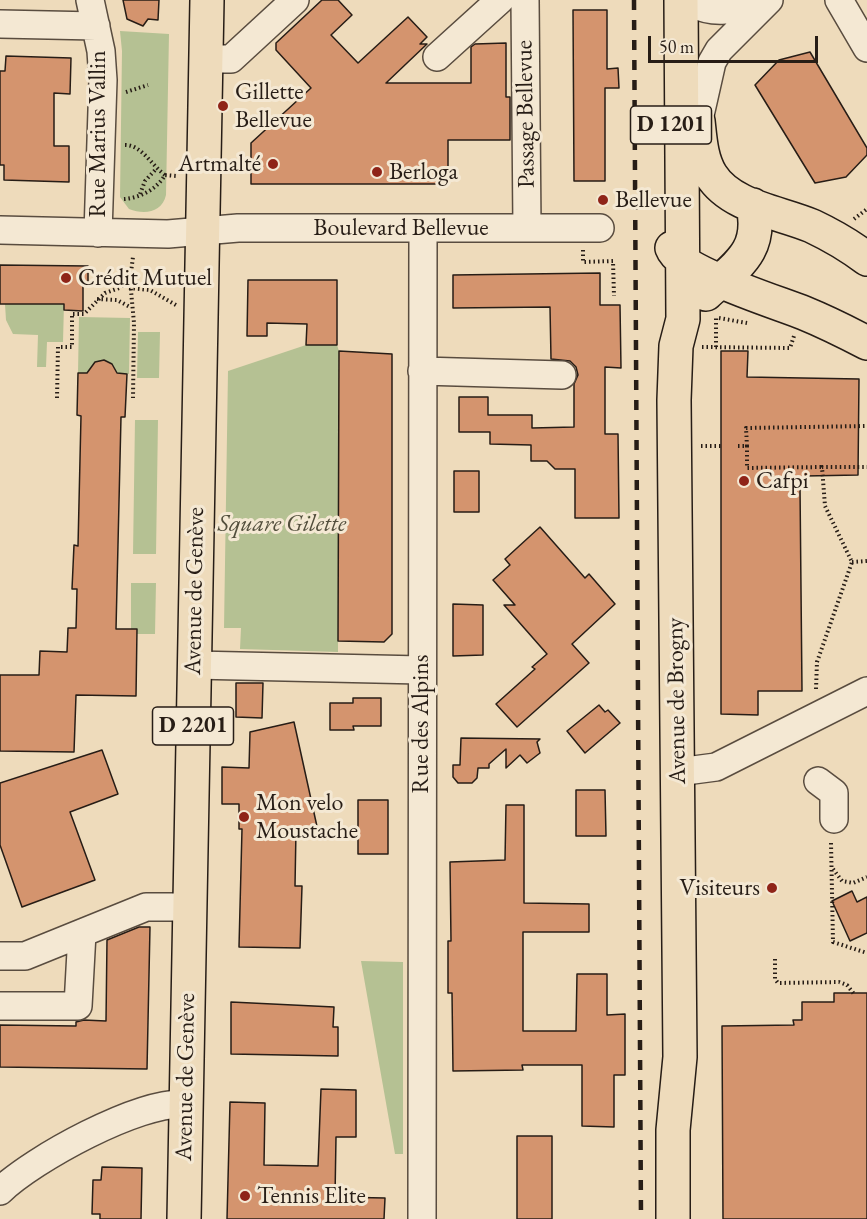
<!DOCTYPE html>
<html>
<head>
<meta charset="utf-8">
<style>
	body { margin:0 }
	#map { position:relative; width:867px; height:1219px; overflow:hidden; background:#eedbbb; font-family:"EB Garamond",serif }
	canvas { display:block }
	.scale { position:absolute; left:648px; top:36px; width:170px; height:27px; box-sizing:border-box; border:3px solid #271d16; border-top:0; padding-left:8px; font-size:18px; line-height:21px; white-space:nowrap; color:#271d16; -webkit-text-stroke:4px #f4e8d3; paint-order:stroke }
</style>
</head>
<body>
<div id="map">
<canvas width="867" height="1219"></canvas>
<div class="scale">50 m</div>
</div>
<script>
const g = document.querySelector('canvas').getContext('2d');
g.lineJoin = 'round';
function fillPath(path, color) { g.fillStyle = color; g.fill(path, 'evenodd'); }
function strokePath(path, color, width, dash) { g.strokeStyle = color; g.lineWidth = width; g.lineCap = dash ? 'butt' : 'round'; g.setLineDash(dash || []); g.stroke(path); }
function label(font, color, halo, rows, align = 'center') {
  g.font = font + ' "EB Garamond",serif'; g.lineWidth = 6; g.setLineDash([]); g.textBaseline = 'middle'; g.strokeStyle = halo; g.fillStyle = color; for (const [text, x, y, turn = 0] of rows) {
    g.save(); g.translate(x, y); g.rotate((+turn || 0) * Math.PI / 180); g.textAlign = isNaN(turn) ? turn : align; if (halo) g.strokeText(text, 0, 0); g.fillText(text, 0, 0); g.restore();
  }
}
fillPath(new Path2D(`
	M120,31L169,34L166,195C162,213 144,215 129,209L120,197L122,51Z
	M5,304H64L63,342H47L46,367H37L38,335L13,334L6,320Z
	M79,317L130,318L129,374L115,373L112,364L104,360L95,362L88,373H78Z
	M138,332H160L159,378H137Z
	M306,345H337L339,351L338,652L240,649L241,628H224L228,371Z
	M135,420H158L156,554H133Z
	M131,583H156L155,634H137V630L131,629Z
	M361,961L403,962V1154H395Z`), '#b5c193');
const building = new Path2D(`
	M123,0H159L158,20L148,19L143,26L127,19Z
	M322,0H338L352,15L331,35L358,63L408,17L427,37L420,44H427L386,83H471V47L475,44L506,43V97H510V140H448V184H251V143L311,88L276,50V43Z
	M573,10H607V69L618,68L619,88H605V181H574Z
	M810,52L867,148V155L846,177L815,183L755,85L779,60Z
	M6,56L71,58L70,94L54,93V146H69V182L4,180V165H0V71H5Z
	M0,265L88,266V285H83V311L64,310V304H0Z
	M600,273V305H620L621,368L605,367V434H618L619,518H575V469H555L547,461H531V445L490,444V432H459V397H488V415H532V428L574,427V384L578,375L576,367L570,361L551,359L550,307L453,308V275Z
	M248,280H337V345H306L307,324L267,323V336H247Z
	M339,351L392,354V634L384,642L338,641Z
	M721,351H748L747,377L859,379L858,475L805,476L806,487H800L802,691H758V715L721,714Z
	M104,360L112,364L117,373L127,374L125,417H121L116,629H137L136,696L76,695L74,752L0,751V675H39L40,651L67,652L68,628H76L77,589H72L74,545L78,546L81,416L77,415L78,373H87L95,362Z
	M454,471H479V512H454Z
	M540,527L585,578L589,574L615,604L572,644L589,663L517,727L496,704L535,669L532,667L547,654L504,605H515L493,580L510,565L505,559Z
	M453,604L483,605V655L453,656Z
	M236,683H263L262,718L236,717Z
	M353,698H381V726H353L354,730H330V703H353Z
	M599,705L605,712L608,710L620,723L585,753L567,731Z
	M294,722L318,831L296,830L295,886H302L300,948L239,947L242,829H239V804H222V767L249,768L250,732Z
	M461,738L540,739L537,742L540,753L527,763L520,755L506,768V749L489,764V768H478L477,778L472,783H458L453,777V765H460Z
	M102,750L118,794L70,812L95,880L22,907L0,845V783Z
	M576,790H605L606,836H576Z
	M358,800H388V854H358Z
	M506,805H524V903L589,904V932H523V1031H576L577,974H607V1015L625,1014V1075H614V1127L582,1126V1065H522L523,1070L453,1071L452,993H448V941H451L450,862L505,860Z
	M852,891L857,902L867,897V933L850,941L832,901Z
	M139,927H150L147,1069L0,1067V1025L76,1026V1022L84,1020L106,1021L107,940Z
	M834,993H867V1219H723L722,1026L794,1025L793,1020H802V1002H834Z
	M231,1002L334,1007L333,1027H338V1056L231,1054Z
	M321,1089L356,1090V1137H336L335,1197L385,1198L384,1219H227L230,1102L265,1103L264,1165L318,1166Z
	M517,1136H552V1219H517Z
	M102,1167L142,1168L141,1219H100V1214H92L93,1180H101Z`);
fillPath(building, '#d4946e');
strokePath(building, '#271d16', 1.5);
const minor = new Path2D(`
	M90,0L101,51L103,80L98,233
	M525,0L527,228
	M839,0L867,48
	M690,3C716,15 733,11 758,0
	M0,24L96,26
	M437,57L500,0
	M205,59H231L295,0
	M698,124L712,62L719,50L769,0
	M0,230L168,234L238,228H600
	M422,371L562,375
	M194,665L421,670
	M678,772L716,767L867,691
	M818,781L834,793V819
	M0,956H25L146,907H189
	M0,1006H78L82,933
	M0,1191C33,1159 139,1101 185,1104
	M422,1219L423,228`);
const major = new Path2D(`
	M698,121C700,139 701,159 711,175C731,207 779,212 812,226C831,235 850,246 867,259
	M672,248C681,273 777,302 804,313C826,322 846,332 867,343
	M706,294C737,265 763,252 753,205
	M184,1219L207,0
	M673,1219V1130L680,1057L674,400L676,346L683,319L681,0`);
strokePath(minor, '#594c3f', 30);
strokePath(major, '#271d16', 36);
strokePath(new Path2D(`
	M126,92L148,85
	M125,145C142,145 152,166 165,175
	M140,194L145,181L156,169
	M124,199C140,198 157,189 165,175L177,176
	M854,219L867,209
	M583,250V262L613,261L614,296
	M130,280L134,323L133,398
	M129,288L150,290L176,305
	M97,299L117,300L130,307
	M719,318L747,323
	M702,347L790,348L794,336
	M716,347V318
	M57,398L58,347H72V314H84L105,293L119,288L130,280L133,257
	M701,446H721
	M738,446H747V468L822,467
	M747,446L746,428L867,426
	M852,562L867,561
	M816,689L817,662L852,562L825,506L822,467H867
	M831,843L833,942L867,953
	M833,869L842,881L853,883L867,877
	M775,959V979L778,983L839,982L847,985L854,994`), '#271d16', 4, [1.5, 3]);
strokePath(minor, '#f4e8d3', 27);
strokePath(major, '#eedbbb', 33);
strokePath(new Path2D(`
	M634,0L641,1219`), '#271d16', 4.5, [10, 10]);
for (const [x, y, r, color] of [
	[223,106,6,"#8f2418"],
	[273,164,6,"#8f2418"],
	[377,172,6,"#8f2418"],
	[603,200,6,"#8f2418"],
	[66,278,6,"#8f2418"],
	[744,481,6,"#8f2418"],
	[244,817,6,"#8f2418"],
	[772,888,6,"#8f2418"],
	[245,1196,6,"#8f2418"]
]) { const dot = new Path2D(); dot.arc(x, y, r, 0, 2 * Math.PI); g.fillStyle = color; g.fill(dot); strokePath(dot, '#f4e8d3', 2); }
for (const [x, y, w] of [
	[671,125,81],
	[193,726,81]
]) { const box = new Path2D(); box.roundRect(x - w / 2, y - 19, w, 38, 4.5); g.fillStyle = '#f4e8d3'; g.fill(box); strokePath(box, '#271d16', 1.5); }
label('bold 22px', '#271d16', null, [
	["D 1201",671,125],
	["D 2201",193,726]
]);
label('24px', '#271d16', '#f4e8d3', [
	["Gillette",235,92],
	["Bellevue",235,120],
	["Artmalté",261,164,"right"],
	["Berloga",389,172],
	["Bellevue",615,200],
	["Crédit Mutuel",78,278],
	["Cafpi",756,481],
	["Mon velo",256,803],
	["Moustache",256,831],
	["Visiteurs",760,888,"right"],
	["Tennis Elite",257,1196]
], 'left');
label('24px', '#271d16', '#f4e8d3', [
	["Passage Bellevue",526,114,-91],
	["Rue Marius Vallin",98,134,-90],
	["Boulevard Bellevue",401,228],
	["Avenue de Genève",195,591,-89],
	["Avenue de Brogny",677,701,-91],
	["Rue des Alpins",421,724,-90],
	["Avenue de Genève",186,1077,-89]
]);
label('italic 24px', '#524e3c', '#f4e8d3', [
	["Square Gilette",282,524]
]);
</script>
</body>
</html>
